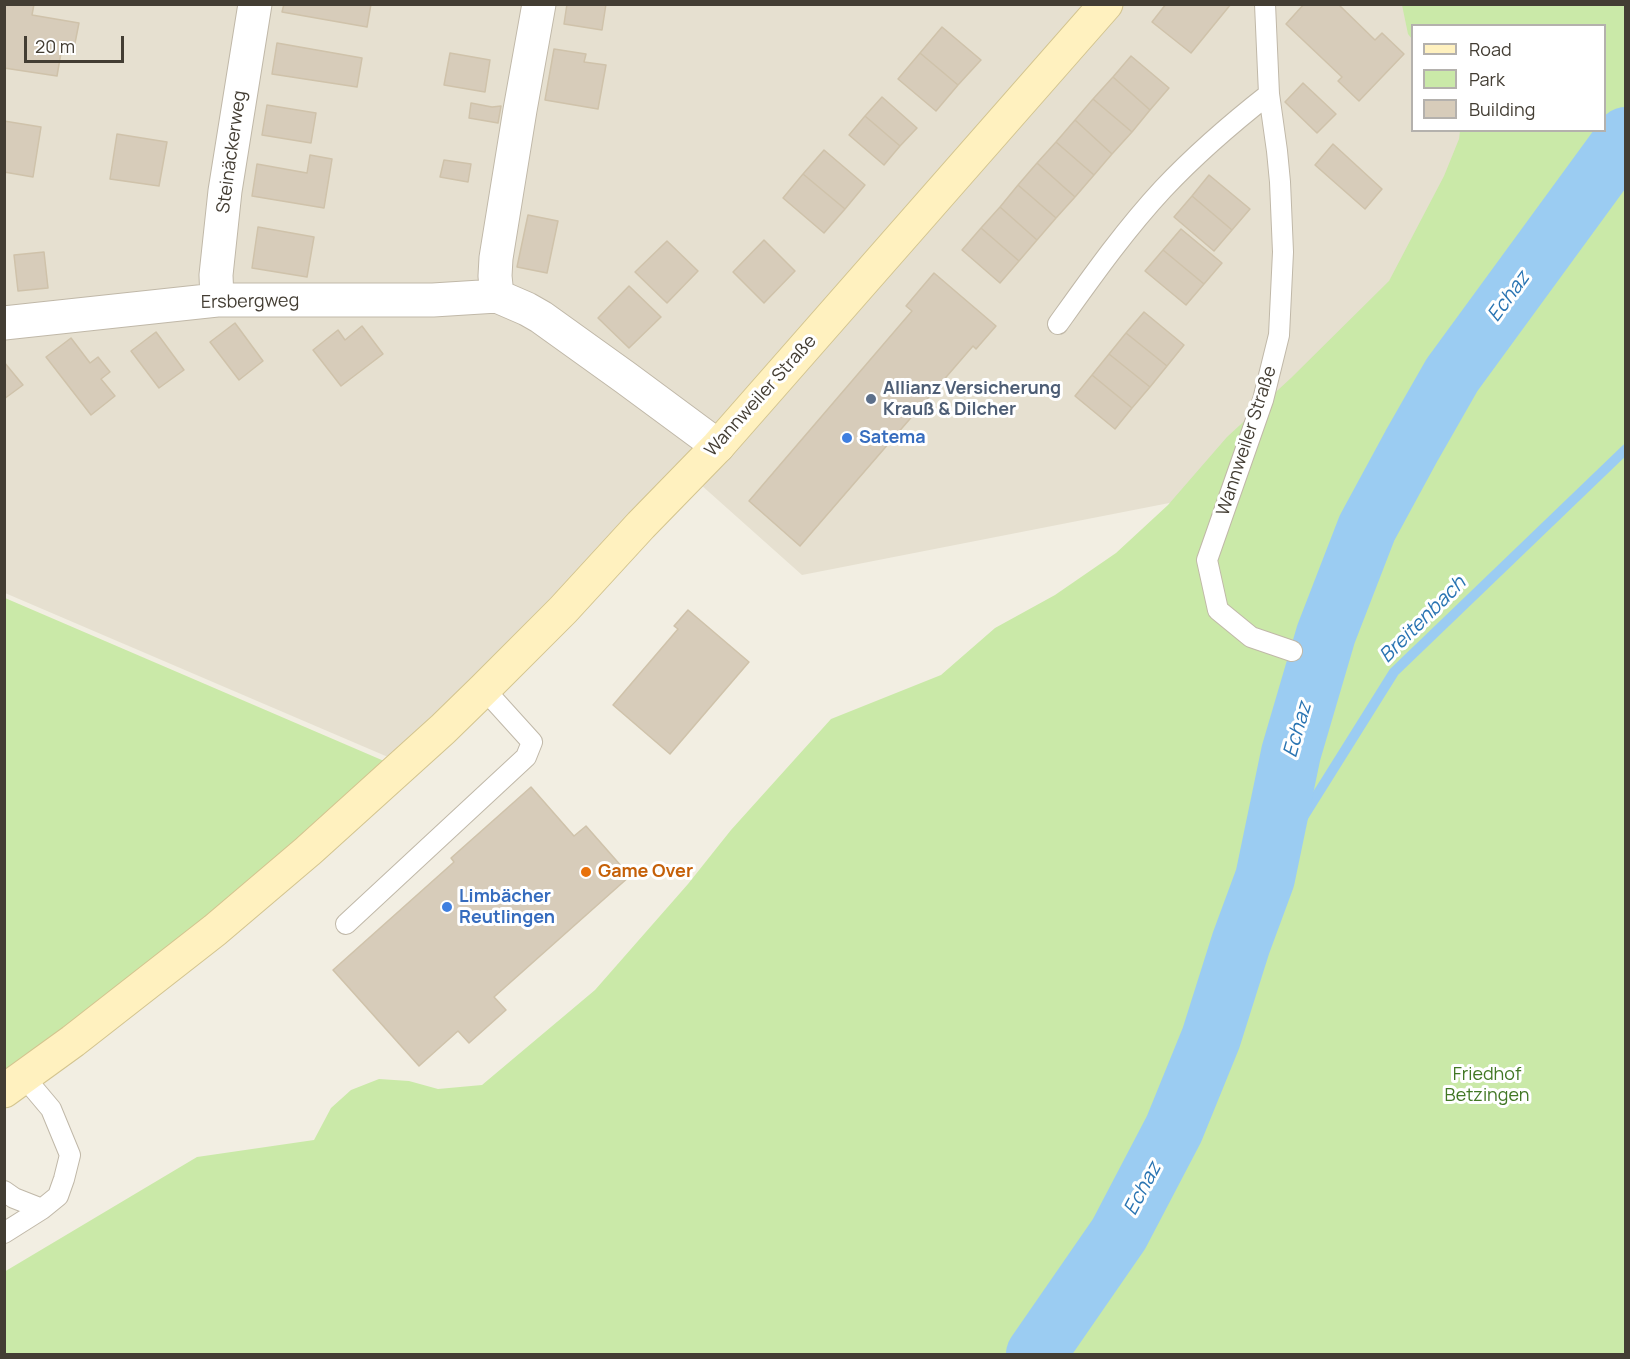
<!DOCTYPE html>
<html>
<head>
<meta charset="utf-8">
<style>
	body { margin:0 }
	#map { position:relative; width:1630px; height:1359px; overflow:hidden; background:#f2eee2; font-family:Manrope,sans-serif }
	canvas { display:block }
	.frame { position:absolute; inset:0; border:6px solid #433d33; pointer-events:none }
	.legend { position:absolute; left:1411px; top:24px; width:195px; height:108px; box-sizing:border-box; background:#fff; border:2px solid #b4b1ad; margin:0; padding:8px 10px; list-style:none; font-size:18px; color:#433d33 }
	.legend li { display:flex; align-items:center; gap:12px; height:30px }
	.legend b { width:30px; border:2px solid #b4b1ad }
	.scale { position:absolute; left:24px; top:36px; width:100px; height:27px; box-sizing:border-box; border:3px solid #433d33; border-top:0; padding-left:8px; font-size:18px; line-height:21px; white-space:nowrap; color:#433d33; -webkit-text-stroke:4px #fff; paint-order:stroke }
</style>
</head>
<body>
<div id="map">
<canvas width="1630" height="1359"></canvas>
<div class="frame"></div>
<ul class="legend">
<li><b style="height:8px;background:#fff1bf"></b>Road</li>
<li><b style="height:16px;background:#cae9a8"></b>Park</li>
<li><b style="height:16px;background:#d7ccba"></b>Building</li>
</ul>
<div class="scale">20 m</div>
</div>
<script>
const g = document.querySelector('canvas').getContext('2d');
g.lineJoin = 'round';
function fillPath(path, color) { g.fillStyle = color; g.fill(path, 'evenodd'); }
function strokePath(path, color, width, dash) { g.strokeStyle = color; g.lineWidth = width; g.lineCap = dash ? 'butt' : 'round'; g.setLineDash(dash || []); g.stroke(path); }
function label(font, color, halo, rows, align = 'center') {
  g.font = font + ' Manrope,sans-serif'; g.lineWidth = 6; g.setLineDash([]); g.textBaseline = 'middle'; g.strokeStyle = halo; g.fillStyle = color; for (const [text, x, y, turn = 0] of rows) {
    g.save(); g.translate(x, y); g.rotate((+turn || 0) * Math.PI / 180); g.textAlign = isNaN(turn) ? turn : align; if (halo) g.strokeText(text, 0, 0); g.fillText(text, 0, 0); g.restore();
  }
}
fillPath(new Path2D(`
	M5,5H1625V524L1256,486L802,575L700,484L409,766L5,593ZM1412,26H1604V130H1412Z`), '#e6e0d0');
fillPath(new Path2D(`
	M1402,5H1625V1354H5L4,1272L197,1157L314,1140L331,1108L351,1090L379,1079L409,1081L438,1089L482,1085L595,990L688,884L731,830L831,719L941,675L995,628L1055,595L1116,553L1168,505L1227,437L1291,378L1389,281L1444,176L1459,139L1460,131L1604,130V26H1412V39L1408,34Z
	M5,598L405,770L5,1097Z`), '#cae9a8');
strokePath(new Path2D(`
	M1265,878L1394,672L1626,449`), '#9bccf2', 10);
strokePath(new Path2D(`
	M1036,1354L1119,1234L1174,1129L1211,1038L1241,943L1265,878L1291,753L1326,634L1367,528L1412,445L1452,375L1626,137`), '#9bccf2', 60);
const building = new Path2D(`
	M4,4H34L32,15L79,23L75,43L63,41L57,76L4,68Z
	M284,4H371L367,27L282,12Z
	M567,4H606L602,30L564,24Z
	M1166,4H1231L1191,53L1152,22Z
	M1304,4H1338L1375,40L1382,33L1404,54L1359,101L1338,81L1342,77L1286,24Z
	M942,27L981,60L958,85L920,53Z
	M277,43L362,58L357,87L272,74Z
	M554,49L586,54L584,62L606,65L598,109L545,100Z
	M450,53L490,60L485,92L444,85Z
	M920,53L958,85L936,111L898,79Z
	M1131,56L1169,88L1150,110L1113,77Z
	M1113,77L1150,110L1132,132L1093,99Z
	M1303,83L1336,114L1317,133L1285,102Z
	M882,97L917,128L900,146L865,116Z
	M1093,99L1132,132L1112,154L1075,120Z
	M471,103L492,107L501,106L498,123L469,118Z
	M267,105L316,113L311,143L262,135Z
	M865,116L900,146L884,165L849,135Z
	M1075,120L1112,154L1094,175L1056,142Z
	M4,121L41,127L33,177L4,172Z
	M117,134L167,142L159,186L110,179Z
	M1056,142L1094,175L1075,197L1037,163Z
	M1333,144L1382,189L1365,209L1315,165Z
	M824,150L865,185L845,209L803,174Z
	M310,155L332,159L324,208L252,196L257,164L307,173Z
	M444,160L471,164L468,182L440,177Z
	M1037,163L1075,197L1056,218L1018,185Z
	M803,174L845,209L824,233L783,198Z
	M1209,175L1250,209L1232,230L1192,196Z
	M1018,185L1056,218L1037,240L1000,207Z
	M1192,196L1232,230L1214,251L1174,217Z
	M1000,207L1037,240L1019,261L981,228Z
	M528,215L558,221L547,273L517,267Z
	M258,227L314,237L307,277L252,268Z
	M981,228L1019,261L1000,283L962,250Z
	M1181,229L1222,263L1204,284L1163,250Z
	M764,240L795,271L764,303L733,272Z
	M667,241L698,271L667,303L635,272Z
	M1163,250L1204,284L1186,305L1145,271Z
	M44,252L48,288L18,291L14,255Z
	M934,273L996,326L976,349L973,346L800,546L749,501L912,311L906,306Z
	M629,286L661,317L629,348L598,318Z
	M1144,312L1184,345L1167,366L1126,333Z
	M235,323L263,361L239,380L210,342Z
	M362,326L383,354L341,386L313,350L338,330L345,340Z
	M156,332L184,370L159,388L131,351Z
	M1126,333L1167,366L1150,387L1109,354Z
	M71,338L90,363L98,357L110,372L101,379L115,396L91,415L46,357Z
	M1109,354L1150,387L1132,408L1092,375Z
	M4,362L23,385L4,399Z
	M1092,375L1132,408L1115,429L1075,396Z
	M688,610L749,662L670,754L613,705L678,629L674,626Z
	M531,787L574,836L586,826L630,876L494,997L506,1010L469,1043L458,1031L419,1066L333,970L454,862L451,858Z`);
fillPath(building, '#d7ccba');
strokePath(building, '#cfc2aa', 1.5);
const service = new Path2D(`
	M1265,4L1269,94L1277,151L1280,182L1283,252L1279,335L1263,400L1207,560L1218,610L1251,637L1292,651
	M1058,324C1091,278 1124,231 1163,189C1195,155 1232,123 1269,94
	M346,924L526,757L532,742L484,689
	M4,1191L14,1198L42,1209
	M4,1233L42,1209L58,1196L64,1179L70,1155L51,1109L24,1077`);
const minor = new Path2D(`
	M497,296L495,276L496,258L520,110L539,4
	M217,300L216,275L225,191L255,4
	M4,323L217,300H433L497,296L527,309L541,317L626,378L718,446`);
const secondary = new Path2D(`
	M4,1091L73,1041L215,930L308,851L443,729L484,689L563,610L641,525L718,446L1106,4`);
strokePath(service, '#c0b8a8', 22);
strokePath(minor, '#c0b8a8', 35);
strokePath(secondary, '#d3c48f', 35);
strokePath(service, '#fff', 20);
strokePath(minor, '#fff', 33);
strokePath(secondary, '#fff1bf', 33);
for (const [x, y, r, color] of [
	[871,399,6,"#5c6f8a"],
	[847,438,6,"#3f7fe0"],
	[586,872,6,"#e8710a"],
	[447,907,6,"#3f7fe0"]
]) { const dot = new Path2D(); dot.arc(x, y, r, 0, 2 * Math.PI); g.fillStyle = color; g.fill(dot); strokePath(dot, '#fff', 2); }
label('18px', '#433d33', '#fff', [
	["Steinäckerweg",232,152,-82],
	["Ersbergweg",250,302,-1],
	["Wannweiler Straße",761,396,-48],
	["Wannweiler Straße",1247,441,-72]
]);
label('bold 18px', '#4e5e75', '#fff', [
	["Allianz Versicherung",883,389],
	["Krauß & Dilcher",883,410]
], 'left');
label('bold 18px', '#366cbe', '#fff', [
	["Satema",859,438],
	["Limbächer",459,897],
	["Reutlingen",459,918]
], 'left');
label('bold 18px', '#c56008', '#fff', [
	["Game Over",598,872]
], 'left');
label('18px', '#417724', '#fff', [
	["Friedhof",1487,1075],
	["Betzingen",1487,1096]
]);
label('italic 20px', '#2974b2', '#fff', [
	["Echaz",1509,297,-54],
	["Breitenbach",1423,620,-45],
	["Echaz",1298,730,-74],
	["Echaz",1143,1189,-62]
]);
</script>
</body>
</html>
